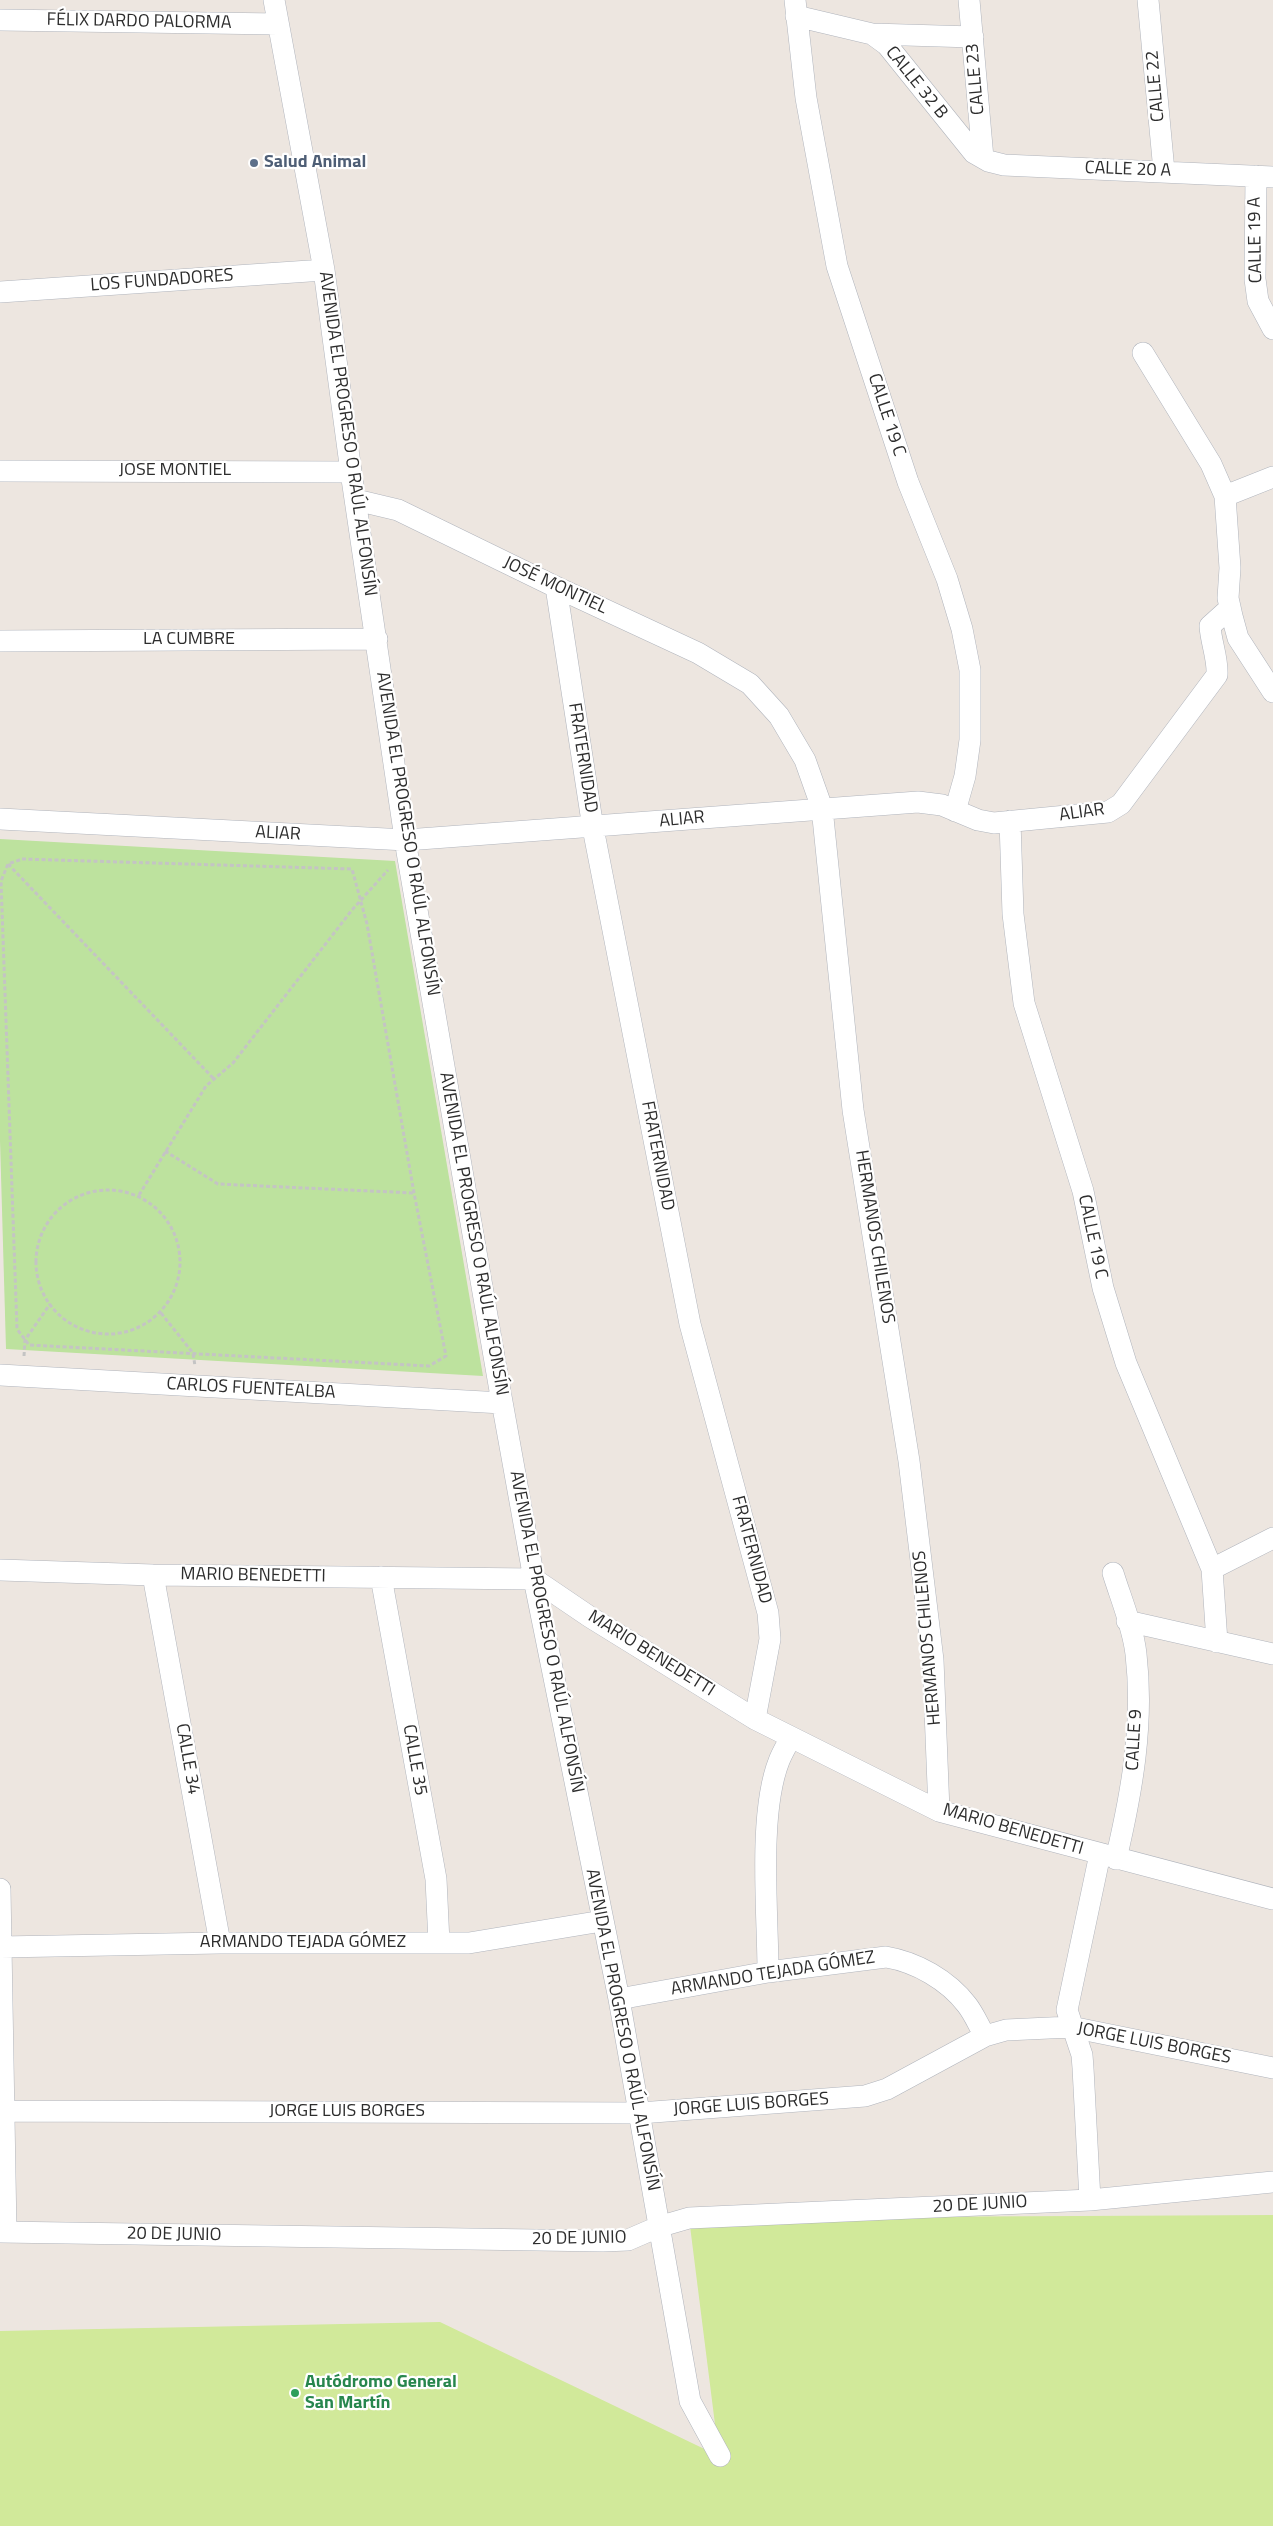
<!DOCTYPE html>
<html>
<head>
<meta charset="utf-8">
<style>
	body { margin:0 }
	canvas { display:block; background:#ede6e0 }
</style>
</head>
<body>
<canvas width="1273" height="2526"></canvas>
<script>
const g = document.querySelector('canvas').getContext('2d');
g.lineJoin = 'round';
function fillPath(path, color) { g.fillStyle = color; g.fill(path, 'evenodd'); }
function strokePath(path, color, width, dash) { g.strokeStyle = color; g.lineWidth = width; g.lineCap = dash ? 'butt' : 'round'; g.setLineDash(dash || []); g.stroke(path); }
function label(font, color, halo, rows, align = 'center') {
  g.font = font + ' "Titillium Web",sans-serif'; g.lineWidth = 4.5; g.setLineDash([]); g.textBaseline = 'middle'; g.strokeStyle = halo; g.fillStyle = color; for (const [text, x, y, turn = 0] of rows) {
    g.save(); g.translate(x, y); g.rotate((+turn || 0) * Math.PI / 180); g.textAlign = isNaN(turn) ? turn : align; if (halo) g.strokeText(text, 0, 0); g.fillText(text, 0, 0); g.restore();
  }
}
fillPath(new Path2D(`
	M0,839L395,861L483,1376L6,1349L0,1140Z`), '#bde29e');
fillPath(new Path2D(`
	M1273,2215V2526H0V2331L440,2322L719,2456L689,2218Z`), '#d1e99a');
const minor = new Path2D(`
	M274,0L324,270L351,472L407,852L499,1385L534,1579L619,1999L690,2401L720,2456
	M795,0L806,98L837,266L908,482L947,579L962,629L970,670V740L965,776L955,811
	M969,0L983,158
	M1148,0L1164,171
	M796,16L872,34L887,45L974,153L988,161L1004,165L1273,177
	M0,20L278,24
	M872,34L973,37
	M1256,176L1255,279L1258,301L1273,329
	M0,292L324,270
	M1143,353L1211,464L1225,496L1230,568L1228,598L1232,616L1238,638L1273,692
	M0,471L351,472
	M1225,496L1273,477
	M356,500L398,510L556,587L698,653L750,684L779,716L805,760L822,808L853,1110L909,1461L933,1660L939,1811
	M556,587L593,828L690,1324L768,1613L770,1639L755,1719
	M0,641L377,639
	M0,819L406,840L918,802L942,805L978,820L994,823L1108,812L1121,804L1217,675C1218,658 1211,643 1210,626L1230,608
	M1010,821L1013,914L1024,1003L1083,1191L1103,1288L1126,1363L1212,1569L1217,1642
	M0,1375L502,1403
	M1212,1569L1273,1538
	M0,1570L153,1575L534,1579L590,1617L755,1719L939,1811L1273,1899
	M1113,1573C1121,1599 1133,1627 1136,1654C1144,1724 1132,1791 1116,1859
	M153,1575L220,1943
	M381,1577L436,1879L439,1943
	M1127,1621L1273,1654
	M0,1889L6,2232
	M1,1947L220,1943H469L602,1921
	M768,1972C768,1914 758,1814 779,1761C782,1753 787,1745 791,1737
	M619,1999L768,1972L886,1957C916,1962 948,1980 967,2005C974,2014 979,2026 985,2036
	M0,2111L640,2113L865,2096L887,2089L985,2036L1006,2030L1071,2027L1273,2068
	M1090,2200L1083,2068L1082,2055L1067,2010L1100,1854
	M0,2232L603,2241L628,2240L658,2227L689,2218L1090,2200L1273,2182`);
strokePath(minor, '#b0b4bc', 22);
strokePath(new Path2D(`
	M22,859L352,869L367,924L414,1193L446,1356L429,1366L29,1345L17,1329L1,881L8,864Z
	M8,864L214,1079
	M165,1151L218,1184L414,1193
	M36 1262a72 72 0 1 1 144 0a72 72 0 1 1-144 0Z
	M139,1195L206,1086L233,1063L352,910L388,870
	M161,1313L193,1353L195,1366
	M24,1356L25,1340L50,1304`), '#c4c4c4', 3, [4, 2.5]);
strokePath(minor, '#fff', 21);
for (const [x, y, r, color] of [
	[254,163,5,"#5c6f8a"],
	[295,2393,5,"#2e9e5b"]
]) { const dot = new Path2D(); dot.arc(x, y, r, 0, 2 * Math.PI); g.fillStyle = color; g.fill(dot); strokePath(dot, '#fff', 2); }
label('18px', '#2d2d2d', '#fff', [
	["FÉLIX DARDO PALORMA",139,22,1],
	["CALLE 23",976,79,-95],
	["CALLE 32 B",916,83,51],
	["CALLE 22",1156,86,-95],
	["CALLE 20 A",1128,170,2],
	["CALLE 19 A",1256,240,-91],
	["LOS FUNDADORES",162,281,-4],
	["CALLE 19 C",886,415,72],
	["AVENIDA EL PROGRESO O RAÚL ALFONSÍN",347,434,82],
	["JOSE MONTIEL",175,471],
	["JOSÉ MONTIEL",555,586,25],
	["LA CUMBRE",189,640],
	["FRATERNIDAD",582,758,81],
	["ALIAR",1082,813,-8],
	["ALIAR",682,820,-5],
	["ALIAR",278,834,3],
	["AVENIDA EL PROGRESO O RAÚL ALFONSÍN",407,834,81],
	["FRATERNIDAD",657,1156,79],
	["AVENIDA EL PROGRESO O RAÚL ALFONSÍN",473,1234,80],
	["HERMANOS CHILENOS",874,1237,81],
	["CALLE 19 C",1092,1237,78],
	["CARLOS FUENTEALBA",251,1389,3],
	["FRATERNIDAD",751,1550,75],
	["MARIO BENEDETTI",253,1576,1],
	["AVENIDA EL PROGRESO O RAÚL ALFONSÍN",546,1632,79],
	["HERMANOS CHILENOS",928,1638,-95],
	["MARIO BENEDETTI",651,1654,32],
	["CALLE 9",1135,1740,-87],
	["CALLE 34",187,1759,80],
	["CALLE 35",414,1760,80],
	["MARIO BENEDETTI",1013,1830,16],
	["ARMANDO TEJADA GÓMEZ",303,1943],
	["ARMANDO TEJADA GÓMEZ",773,1974,-9],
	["AVENIDA EL PROGRESO O RAÚL ALFONSÍN",622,2030,79],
	["JORGE LUIS BORGES",1154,2044,11],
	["JORGE LUIS BORGES",751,2105,-4],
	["JORGE LUIS BORGES",347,2112],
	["20 DE JUNIO",980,2205,-3],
	["20 DE JUNIO",174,2235,1],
	["20 DE JUNIO",579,2239,-1]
]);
label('bold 18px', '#4e5e75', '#fff', [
	["Salud Animal",264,163]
], 'left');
label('bold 18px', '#27864d', '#fff', [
	["Autódromo General",305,2383],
	["San Martín",305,2404]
], 'left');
</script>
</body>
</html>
